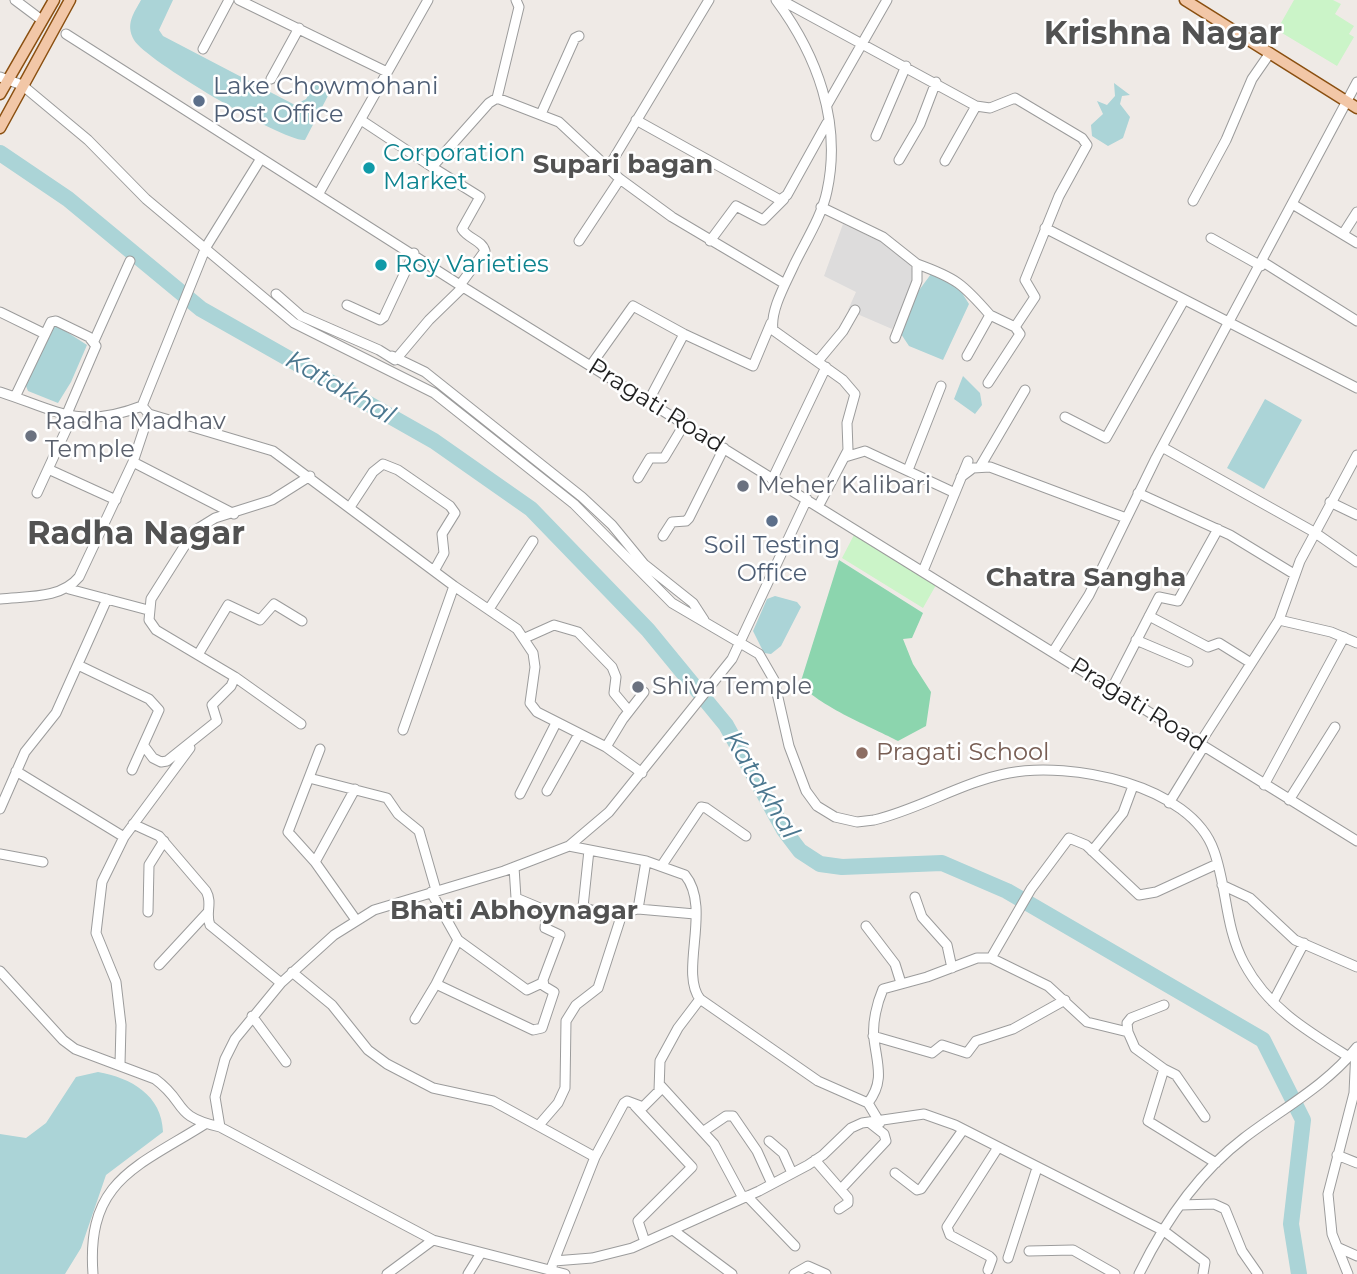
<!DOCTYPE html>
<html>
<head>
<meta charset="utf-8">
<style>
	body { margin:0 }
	canvas { display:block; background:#efeae6 }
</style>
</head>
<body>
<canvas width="1357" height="1274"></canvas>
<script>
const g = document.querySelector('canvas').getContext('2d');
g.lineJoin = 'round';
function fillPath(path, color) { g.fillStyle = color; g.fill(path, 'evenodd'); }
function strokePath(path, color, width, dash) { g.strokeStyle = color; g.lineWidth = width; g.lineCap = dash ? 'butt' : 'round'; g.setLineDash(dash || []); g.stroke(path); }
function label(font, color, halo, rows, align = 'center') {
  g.font = font + ' Montserrat,sans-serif'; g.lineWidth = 5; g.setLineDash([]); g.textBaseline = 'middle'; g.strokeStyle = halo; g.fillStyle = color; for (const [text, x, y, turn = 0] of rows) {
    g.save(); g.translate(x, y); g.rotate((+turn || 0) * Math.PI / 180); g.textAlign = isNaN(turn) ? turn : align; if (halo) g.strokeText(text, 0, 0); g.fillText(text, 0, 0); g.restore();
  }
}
fillPath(new Path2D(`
	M843,224L890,246L907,258L913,271L912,286L892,329L848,310L856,292L824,276Z`), '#dddcdc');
fillPath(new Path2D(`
	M1294,0H1333L1341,4L1335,14L1354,26L1349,34L1354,37L1337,66L1277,30Z
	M855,533L936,585L923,608L842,558Z`), '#cbf4c8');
fillPath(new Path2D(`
	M839,560L923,613L912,638L903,639L913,664L931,692L926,726L898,741C878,730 806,701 801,681Z`), '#8cd5ae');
fillPath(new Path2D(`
	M141,0H173L159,30L163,36L295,105L306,99L316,81L332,88L305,140C286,143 145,60 134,40C125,24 134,13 141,0Z
	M1114,83L1130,95L1122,96L1120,104L1130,117L1123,138L1108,146L1092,136L1091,125L1103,114L1097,101L1107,105L1115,96Z
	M931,274L957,285L969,304L943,360L909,346L901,334L917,293Z
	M56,325L87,345L71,382L58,403L28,391L24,381L51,326Z
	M963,376L980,393L982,405L975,414L954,399Z
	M1265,399L1302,420L1264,489L1227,468Z
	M775,596L797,602L801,607L781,646L771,654L764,653L753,631L767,599Z
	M98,1072C131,1078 162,1095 163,1132L106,1175L81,1248L65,1274H0V1134L26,1138L46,1123L76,1077Z`), '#abd4d7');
strokePath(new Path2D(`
	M0,153L68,199L201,309L434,441L531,509L648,630L726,725L784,830L800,851L820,864L842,867L942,863L1007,891L1263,1040L1303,1120L1291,1224L1299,1274`), '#abd4d7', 16);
const minor = new Path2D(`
	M15,0L39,18
	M239,0L387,72
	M776,0C817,55 842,122 827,191C822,216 805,242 794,265C786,283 770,310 773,330L843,380L855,394L847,423L848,450L818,507
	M781,0L976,106
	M66,34L463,287L1357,841
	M203,49L229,0
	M0,77L22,85L88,140L146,199L294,323L434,393L574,504L672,603L759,654L774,680L789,746L806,791L817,806L835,817L857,822L874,820C920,809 962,782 1009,773C1069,761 1191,784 1214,851C1227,887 1225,928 1244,963C1268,1008 1307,1031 1349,1057
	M271,79L299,28
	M497,98L519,7L516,0
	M827,105L887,0
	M541,114L575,38L579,36
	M361,120L432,167L489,103L497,98L559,122L620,179L672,217L785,284
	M636,120L780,200L787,195L827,123
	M876,136L906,66
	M260,160L206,247L142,406L149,414L273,451L454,586L517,629L533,653L535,667L530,703L537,712L606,747L642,773
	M899,160L920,124L936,82
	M945,161L976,106L990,108L1015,98L1082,138L1087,145L1059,196L1025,280L1035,297L1015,327L990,315L967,356
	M432,167L480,197L462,229C468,239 482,240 485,251L460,285
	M608,168L709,0
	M319,193L428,0
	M1193,201L1226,140L1252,79L1270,53
	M1294,205L1357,243
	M821,207L883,237L917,264V281L895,338
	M1045,228L1357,388
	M1343,234L1357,212
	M1211,238L1261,266
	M579,241L620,179
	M710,241L736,206L763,220L784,199
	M1263,262L1357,321
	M917,264C956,278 963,284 990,315
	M276,294L301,316L379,350L395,360
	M347,305L380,320L384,317L414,253
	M0,312L43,333
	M94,341L130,261
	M392,356L425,372L582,497L612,525L644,564L693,603L704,620
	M397,358L429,320L463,287
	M818,361L843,331L855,310
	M591,365L633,306L684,334L753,366L771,323
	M988,383L1020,334L1015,327
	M0,392C58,411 80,430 142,406
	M15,397L51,322L56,321L89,337L96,346L66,416
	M649,400L684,334
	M1065,417L1106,438L1184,300
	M1162,447L1314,532L1357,562
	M845,457L865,451L955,493
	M133,462L234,514
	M981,465L1025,390
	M48,469L116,500
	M908,470L941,386
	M961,477L973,468L990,467L1126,518
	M638,478L650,458H664L685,423
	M772,480L826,367
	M37,493L72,417
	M1138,493L1230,535L1294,574
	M1330,502L1357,515
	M350,507L373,472L383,464L398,470L450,506L455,513L442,534L444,553L434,571
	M663,536L672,522L686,521L689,518L724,448
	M923,571L968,461
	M69,589L148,610
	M0,599C27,596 61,599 79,577L133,462L149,414
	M489,609L533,541
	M1149,616L1208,647L1219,643L1251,663
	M1279,620L1331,632L1357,643
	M525,638L554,625L578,632L612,667L616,677L614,693L629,711
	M1136,640L1188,662
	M1053,652L1089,595L1156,458L1357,82
	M199,653L228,605L260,620L274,604L302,621
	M78,665L149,699L159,710L132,770
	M235,677L301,724
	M1111,690L1159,597L1178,601L1218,529
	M403,730L454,586
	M1200,743L1279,620L1300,561L1357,455
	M144,746L153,758L161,762L167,761L217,721L212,705L231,686L235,677L156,630L149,620L151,599L194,531L215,518L272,500L310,476
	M606,747L623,719L644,692
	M320,749L288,832L315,862L356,920
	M16,771L124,837
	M309,778L387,798L398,814L419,831L436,890
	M1264,785L1344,637
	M547,791L579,734
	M520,794L556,723
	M1289,800L1335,727
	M1169,803L1204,746
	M0,809L25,752L56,713L107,599
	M133,824L159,836L206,891C213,903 205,913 210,925L281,983
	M569,846L646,861L685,875C712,908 679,972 700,999L818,1081L868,1103L880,1123
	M1092,851L1123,813L1133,786
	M0,854L43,862
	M315,862L355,789
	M662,865L701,807L706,808L746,836
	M1222,885L1250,898L1295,940L1357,967
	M915,897L922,917L947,945L952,968
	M638,909L695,914
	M148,912L149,865L164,841
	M619,914L638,909L646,861
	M866,926L895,964L901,983
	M458,940L527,990L542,983
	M991,958L1031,889L1069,838L1086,845L1139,895L1156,892L1217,864
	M159,965L208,912
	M0,971L63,1040L75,1049L155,1079C188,1103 171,1116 220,1127L433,1240L565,1274
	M292,972L332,1005L368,1050L387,1064L433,1088L493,1101L595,1157
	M436,984L533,1030L542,1028L554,992L544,986L543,980L560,935L545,928L547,911L516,898L514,867
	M1273,1002L1304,943
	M252,1016L286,1062
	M415,1019L436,984L458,940L431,892
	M1128,1032L1127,1023L1131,1018L1164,1005
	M873,1036L932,1053L942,1045L967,1053L976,1041L1013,1029L1065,1000
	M120,1064L121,1025L116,982L96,933L102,882L124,837L190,748
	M1164,1069L1176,1075L1205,1117
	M661,1086L714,1144L743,1198
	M868,1103C885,1081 877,1064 874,1039C872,1023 877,1003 883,989L927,977L977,958H991L1048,986L1087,1022L1128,1032L1135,1048L1164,1069L1148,1121L1216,1163
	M635,1106L692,1167L638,1221L645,1242
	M539,1125L558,1103L565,1088L566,1021L576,1005L598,988L620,920L619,914C607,909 594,914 583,907L589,850
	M220,1127L215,1097L225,1059L235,1039L281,983L334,935L374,910L504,871L569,846L609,812L732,659L807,499
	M704,1131L726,1116H733L757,1151L772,1184
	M769,1141L783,1153L792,1173
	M1337,1155L1357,1163
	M815,1160L848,1198V1203L839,1209
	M895,1173L917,1190L921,1189L963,1130
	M841,1189L886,1141L884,1134L870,1123
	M747,1196L795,1246
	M1181,1205L1214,1204L1225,1209L1242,1251L1258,1274
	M673,1230L732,1274
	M1337,1247L1357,1256
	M1029,1251L1073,1250L1115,1274
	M1008,1258L1037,1168
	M554,1261L592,1258L632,1248L759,1191L808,1165L823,1155L851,1128L862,1123L924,1114L955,1125L1164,1231L1205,1262L1203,1274
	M552,1266L595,1157L624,1103L627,1101L643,1107L659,1091L660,1061L678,1028L700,999
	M988,1270L992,1259L989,1256L950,1235L947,1227L997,1149
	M93,1274C86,1180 137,1167 205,1124
	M387,1274L433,1240
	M468,1274L481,1253
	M794,1274L808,1266L826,1274
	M1139,1274C1164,1223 1198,1173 1244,1138C1282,1109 1327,1085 1357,1047
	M1348,1274L1332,1234L1328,1194L1354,1093L1356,1048`);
const major = new Path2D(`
	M1185,0L1357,108
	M0,94L54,0
	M0,128L70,0`);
strokePath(minor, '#9c9c9c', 11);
strokePath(major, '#8a4f10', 13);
strokePath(minor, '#fff', 9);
strokePath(major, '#f2c7a7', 10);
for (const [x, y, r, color] of [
	[199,101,7,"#5c6f8a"],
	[369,168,7,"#0f9aa8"],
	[381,265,7,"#0f9aa8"],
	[31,436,7,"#6b7280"],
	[743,486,7,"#6b7280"],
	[772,521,7,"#5c6f8a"],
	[638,687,7,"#6b7280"],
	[862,753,7,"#8d6e63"]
]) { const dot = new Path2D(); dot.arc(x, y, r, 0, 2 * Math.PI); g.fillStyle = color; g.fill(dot); strokePath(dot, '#fff', 2.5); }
label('24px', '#4e5e75', '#fff', [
	["Lake Chowmohani",213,87],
	["Post Office",213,115],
	["Soil Testing",772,546,"center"],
	["Office",772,574,"center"]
], 'left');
label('24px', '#0d838f', '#fff', [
	["Corporation",383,154],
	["Market",383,182],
	["Roy Varieties",395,265]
], 'left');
label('24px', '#1f1f1f', '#fff', [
	["Pragati Road",656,406,32],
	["Pragati Road",1138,705,32]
]);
label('24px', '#5b616d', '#fff', [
	["Radha Madhav",45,422],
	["Temple",45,450],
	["Meher Kalibari",757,486],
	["Shiva Temple",652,687]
], 'left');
label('24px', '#785e54', '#fff', [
	["Pragati School",876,753]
], 'left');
label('bold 26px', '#525252', '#fff', [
	["Supari bagan",623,165],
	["Chatra Sangha",1086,578],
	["Bhati Abhoynagar",514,911]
]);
label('italic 26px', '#4b778f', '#fff', [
	["Katakhal",340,388,30],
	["Katakhal",761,785,59]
]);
label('bold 32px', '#525252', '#fff', [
	["Krishna Nagar",1163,35],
	["Radha Nagar",136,535]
]);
</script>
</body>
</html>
